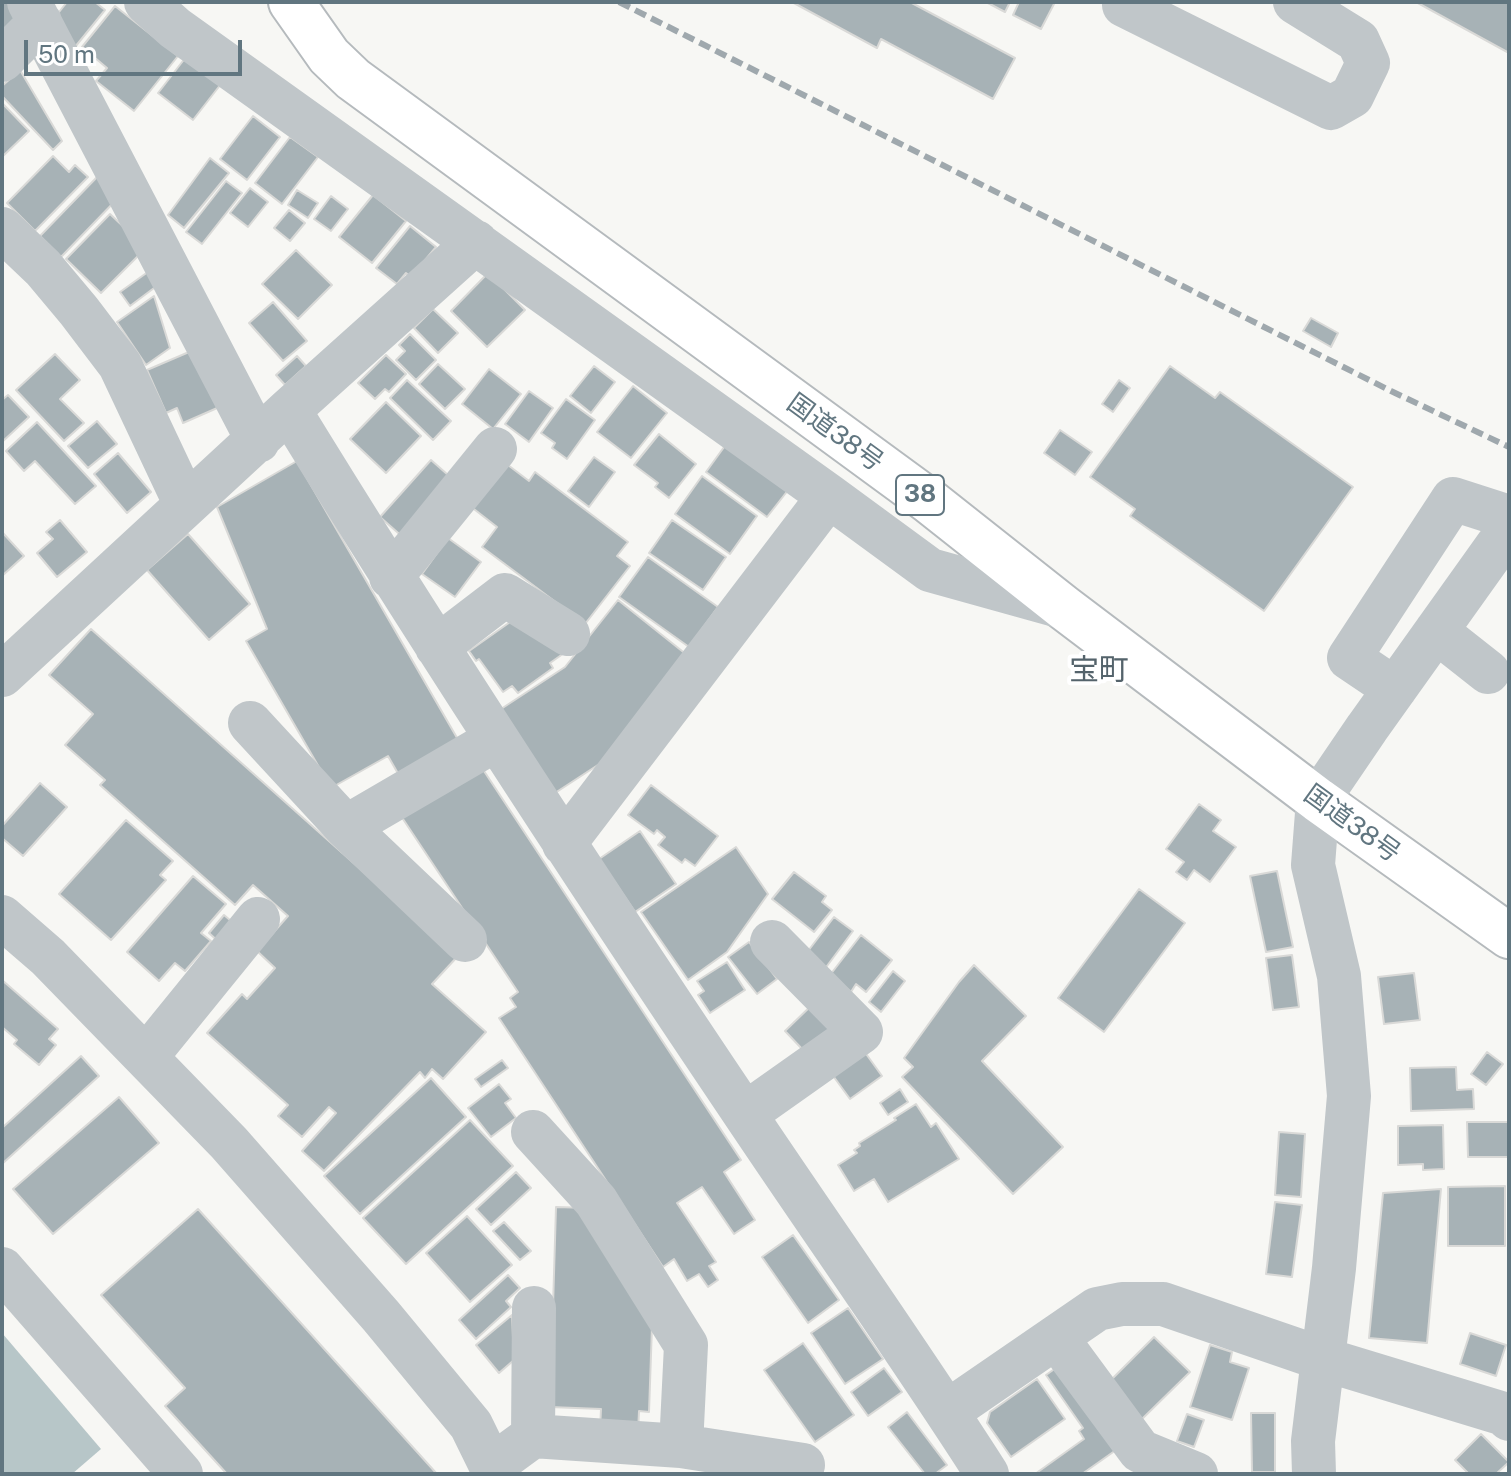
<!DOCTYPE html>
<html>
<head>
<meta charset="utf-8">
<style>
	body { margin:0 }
	#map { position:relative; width:1511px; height:1476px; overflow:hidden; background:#f7f7f4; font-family:"Public Sans",sans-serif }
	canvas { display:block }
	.frame { position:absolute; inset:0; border:4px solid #617680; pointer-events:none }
	.scale { position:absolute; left:24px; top:40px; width:218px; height:36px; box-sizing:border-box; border:4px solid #617680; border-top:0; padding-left:10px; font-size:24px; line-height:28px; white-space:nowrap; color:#617680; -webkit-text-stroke:6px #fff; paint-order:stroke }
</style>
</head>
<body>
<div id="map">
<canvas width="1511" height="1476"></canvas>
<div class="frame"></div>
<div class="scale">50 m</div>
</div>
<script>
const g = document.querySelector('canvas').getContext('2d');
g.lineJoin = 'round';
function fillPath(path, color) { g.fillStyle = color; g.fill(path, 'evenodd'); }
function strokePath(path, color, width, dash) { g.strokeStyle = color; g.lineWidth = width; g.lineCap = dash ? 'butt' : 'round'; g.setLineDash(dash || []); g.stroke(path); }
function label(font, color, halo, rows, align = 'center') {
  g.font = font + ' "Public Sans","Noto Sans JP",sans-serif'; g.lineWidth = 8; g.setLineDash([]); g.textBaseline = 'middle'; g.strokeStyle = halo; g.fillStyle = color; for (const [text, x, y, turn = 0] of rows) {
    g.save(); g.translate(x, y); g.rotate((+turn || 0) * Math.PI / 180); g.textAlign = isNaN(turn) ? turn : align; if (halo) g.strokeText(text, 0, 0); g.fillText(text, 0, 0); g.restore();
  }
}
fillPath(new Path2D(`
	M2,1333L101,1449L72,1474H2Z`), '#b7c6c8');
const building = new Path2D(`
	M2,2H7L26,20L2,44Z
	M67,2H95L105,10L75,47L48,26Z
	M792,2H910L1015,58L993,99L881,39L877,48Z
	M986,2H1010L1005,12Z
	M1019,2H1055L1041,29L1013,15Z
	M1416,2H1509V53Z
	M115,6L178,56L134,111L96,81L107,68L82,47Z
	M186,57L221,84L193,120L158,93Z
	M20,70L62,141L53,150L2,96V86Z
	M2,103L29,131L2,157Z
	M253,116L280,137L247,180L220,159Z
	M290,137L318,157L282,204L255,183Z
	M53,156L69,172L75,165L88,177L35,231L7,203Z
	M210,158L229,173L184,228L168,215Z
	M99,175L120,196L61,257L40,236Z
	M226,181L242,193L202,244L186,232Z
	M250,188L268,202L248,227L230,213Z
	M297,190L318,203L308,218L288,205Z
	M373,195L406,221L372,263L339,237Z
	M331,196L348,209L331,231L314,219Z
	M289,210L305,223L290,241L274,228Z
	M110,214L146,248L101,293L66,259Z
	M410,226L436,247L411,277L406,273L397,284L376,268Z
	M296,250L332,285L298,319L262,284Z
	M152,269L162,282L130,306L120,292Z
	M488,273L525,310L487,347L451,311Z
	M154,296L170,348L146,365L117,322Z
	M273,302L307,341L283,361L249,323Z
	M433,309L458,333L438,353L414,328Z
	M1311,318L1338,333L1331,347L1303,331Z
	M410,334L436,360L416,380L396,360L405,351L399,345Z
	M189,352L224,405L183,423L177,408L166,413L147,370Z
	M55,354L80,380L60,399L84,423L64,441L16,390Z
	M386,355L406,374L389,392L385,389L375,399L358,383Z
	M297,356L306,366L285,385L276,375Z
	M438,364L465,389L445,409L419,384Z
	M594,366L615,382L591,413L570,396Z
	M1170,366L1215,398L1220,392L1353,487L1264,611L1130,516L1135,509L1090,477Z
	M489,369L521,394L493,429L462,404Z
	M407,380L451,421L433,440L390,398Z
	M1119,380L1130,388L1113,412L1102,404Z
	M633,386L667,413L631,458L597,432Z
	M529,391L553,408L529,442L505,424Z
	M8,395L29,417L2,442V400Z
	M566,399L595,420L567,459L552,448L555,443L541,433Z
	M386,402L421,436L386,473L350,439Z
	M97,421L117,444L88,468L68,446Z
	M37,422L96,486L75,504L35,461L24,471L6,451Z
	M1060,430L1092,452L1075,475L1044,453Z
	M659,434L696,464L669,498L655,487L658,483L634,465Z
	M727,443L789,489L767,517L706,472Z
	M118,453L151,492L127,513L94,474Z
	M594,457L615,472L589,507L568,491Z
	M431,460L456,482L405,539L380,517Z
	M297,461L460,743L400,777L388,756L331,788L246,641L267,629L217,507Z
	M504,462L529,481L535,472L628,542L617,556L630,566L585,624L482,547L497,527L470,506Z
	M702,476L757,516L730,554L675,514Z
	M60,520L87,552L57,577L37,553L53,539L46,532Z
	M672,520L726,557L703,590L649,553Z
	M2,532L24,556L2,576Z
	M188,534L250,604L209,640L147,570Z
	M448,538L481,562L455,597L422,574Z
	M648,557L718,607L689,647L619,597Z
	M618,600L687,655L604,761L555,793L501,709L565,667Z
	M513,620L567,651L550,663L553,668L518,693L512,686L503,692L479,659L476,661L469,651Z
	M91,629L458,956L432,984L486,1032L443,1079L432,1069L425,1078L420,1072L324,1171L302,1151L336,1113L329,1107L302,1137L278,1116L288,1105L207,1033L242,994L247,999L275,968L257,951L288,916L253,885L235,905L100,785L105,780L65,745L93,714L49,675Z
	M480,765L741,1160L724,1172L755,1220L734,1234L702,1187L677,1203L716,1262L709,1266L718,1280L708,1287L699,1274L687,1281L674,1259L663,1267L499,1018L516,1007L510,998L518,992L401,816Z
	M40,783L67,807L23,856L2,838V826Z
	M651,785L718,836L695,866L685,859L682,863L658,845L665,837L657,830L654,834L628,815Z
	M1199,804L1221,820L1213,831L1236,847L1210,882L1194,870L1187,880L1176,872L1184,862L1166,849Z
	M126,820L173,861L160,875L166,880L111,940L59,894Z
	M640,831L676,884L635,912L599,859Z
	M736,847L768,894L727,952L688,980L641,912Z
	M1277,871L1293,947L1266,952L1250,876Z
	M794,872L826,896L822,902L832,910L814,932L772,899Z
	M193,876L226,904L201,933L211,941L185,971L175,963L159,981L127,952Z
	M1139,889L1185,923L1104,1032L1058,998Z
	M224,915L237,926L221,944L209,933Z
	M834,917L853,931L824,970L805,955Z
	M861,935L892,960L866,992L856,984L851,992L830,975Z
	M749,942L777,979L757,994L728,957Z
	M1292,955L1299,1007L1273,1010L1266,958Z
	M727,962L745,990L710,1013L698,995L704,991L697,981Z
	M974,965L1026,1016L982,1061L1063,1147L1013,1194L902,1077L913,1067L904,1058L959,982Z
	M893,971L905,981L881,1012L869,1002Z
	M1414,973L1420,1020L1384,1024L1378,977Z
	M2,980L58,1029L49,1039L56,1045L39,1065L14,1044L17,1040L2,1027Z
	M815,1002L839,1028L804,1051L785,1031Z
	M864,1051L882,1076L850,1099L831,1073Z
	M1487,1052L1503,1064L1486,1085L1471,1074Z
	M81,1056L99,1076L2,1164V1128Z
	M502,1060L508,1068L481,1087L475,1079Z
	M1456,1067L1457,1090L1473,1089L1474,1109L1411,1111L1410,1068Z
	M431,1078L466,1117L360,1214L324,1176Z
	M499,1084L511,1099L505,1103L516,1118L491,1137L468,1108Z
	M900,1089L908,1102L888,1115L880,1103Z
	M119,1097L159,1143L53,1234L13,1189Z
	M916,1104L931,1127L936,1123L959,1159L888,1202L874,1179L854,1191L838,1165L857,1153L854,1150L860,1146L859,1143L896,1120L894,1118Z
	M470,1120L513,1166L406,1264L363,1218Z
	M1467,1122H1509V1157H1468Z
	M1443,1125L1444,1169L1423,1170V1164L1398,1165V1126Z
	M1279,1132L1305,1134L1301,1197L1275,1195Z
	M516,1172L531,1188L491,1225L476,1209Z
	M1505,1186V1246H1448V1187Z
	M1441,1189L1427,1343L1369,1338L1383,1193Z
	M1275,1202L1302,1205L1292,1277L1266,1274Z
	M556,1207L589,1208L652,1326L649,1412L639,1411L638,1432L600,1430L601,1409L550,1407Z
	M198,1209L437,1474H227L165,1406L185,1388L101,1295Z
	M467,1216L512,1265L470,1302L426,1253Z
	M504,1222L531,1251L520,1260L493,1231Z
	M793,1235L839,1300L808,1323L762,1257Z
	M508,1275L520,1288L506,1301L511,1307L476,1339L459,1320Z
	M848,1308L883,1359L845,1384L811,1333Z
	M512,1315L514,1360L499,1373L476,1345Z
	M1470,1333L1506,1345L1496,1376L1460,1364Z
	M1154,1337L1190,1372L1142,1419L1107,1384Z
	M803,1343L854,1415L815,1442L764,1370Z
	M1210,1345L1232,1352L1230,1362L1249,1368L1232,1420L1190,1407Z
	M1067,1360L1126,1443L1082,1474H1035L1084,1439L1079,1431L1083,1428L1046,1375Z
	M884,1368L902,1392L868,1416L851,1392Z
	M1037,1379L1065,1419L1011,1457L987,1423L990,1412Z
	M907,1412L947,1465L935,1474H925L888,1427Z
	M1251,1413H1275V1472H1252Z
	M1187,1414L1204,1420L1194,1447L1177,1441Z
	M1481,1434L1509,1462L1496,1474H1469L1455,1460Z`);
fillPath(building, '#a7b2b6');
strokePath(building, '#d9d9d7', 2);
const highway = new Path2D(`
	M291,2L329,56L353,79L929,501L1063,607L1318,800L1509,936`);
strokePath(highway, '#b5babd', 48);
strokePath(new Path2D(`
	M29,2L258,441
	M146,2L175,28L829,496L930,570L1063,607
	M1125,2L1124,5L1331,108L1352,96L1368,63L1358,41L1295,2
	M2,60L40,22
	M2,229L43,268L79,311L120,365L186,505
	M289,410C435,648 588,881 744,1113C825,1234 909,1352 987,1474
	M391,577L495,449
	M1436,631L1488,672
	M437,647L505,595L568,634
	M2,675L289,410L476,242
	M1395,689L1349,658L1453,499L1509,517
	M250,723L346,827L465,940
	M346,827L497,739
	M564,844L829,496
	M2,917L48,957L229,1143L381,1316L471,1425L495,1474
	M146,1057L258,919
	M745,1114L861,1032L772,942
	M533,1132L596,1201L686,1345L681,1446
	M2,1269L181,1474
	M1056,1337L1140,1451L1196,1474
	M947,1412L1097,1309L1122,1304H1163L1323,1359L1504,1414L1509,1419
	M533,1436L534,1308
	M492,1466L533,1436L681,1446L803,1465
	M1314,1474L1313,1441L1334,1268L1349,1096L1339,976L1313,865L1318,800L1367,728L1509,529`), '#c0c6c9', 44);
strokePath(highway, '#fff', 44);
strokePath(new Path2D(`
	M619,2L1391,391L1509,447`), '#9fa8ad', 6, [12, 6]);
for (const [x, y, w] of [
	[920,495,48]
]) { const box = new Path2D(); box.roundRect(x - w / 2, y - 20, w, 40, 6); g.fillStyle = '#fff'; g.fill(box); strokePath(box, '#617680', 2); }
label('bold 24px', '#617680', null, [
	["38",920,495]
]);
label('26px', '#617680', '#fff', [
	["国道38号",835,433,36],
	["国道38号",1352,824,36]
]);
label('30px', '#54636b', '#fff', [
	["宝町",1099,671]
]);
</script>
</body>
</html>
